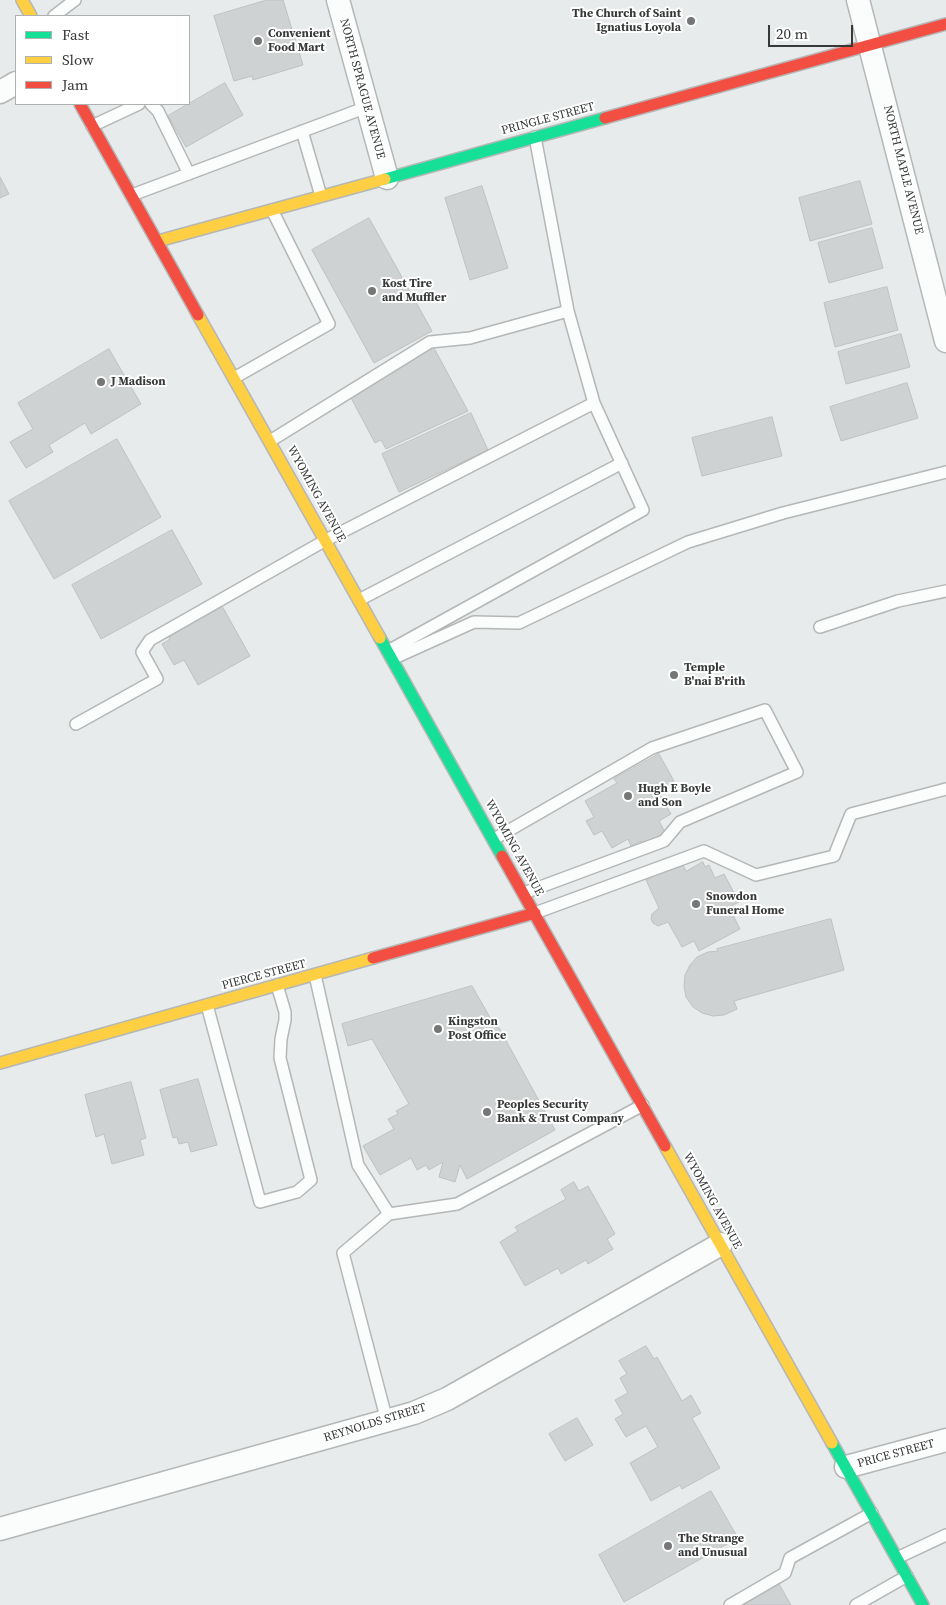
<!DOCTYPE html>
<html>
<head>
<meta charset="utf-8">
<style>
	body { margin:0 }
	#map { position:relative; width:946px; height:1605px; overflow:hidden; background:#e7ebeb; font-family:"Source Serif 4",serif }
	canvas { display:block }
	.legend { position:absolute; left:15px; top:15px; width:175px; height:90px; box-sizing:border-box; background:#fff; border:1px solid #afb0b0; margin:0; padding:6px 9px; list-style:none; font-size:15px; color:#373939 }
	.legend li { display:flex; align-items:center; gap:10px; height:25px }
	.legend b { width:25px; border:1px solid #afb0b0 }
	.scale { position:absolute; left:768px; top:25px; width:85px; height:22px; box-sizing:border-box; border:2px solid #373939; border-top:0; padding-left:6px; font-size:15px; line-height:18px; white-space:nowrap; color:#373939; -webkit-text-stroke:4px #fff; paint-order:stroke }
</style>
</head>
<body>
<div id="map">
<canvas width="946" height="1605"></canvas>
<ul class="legend">
<li><b style="height:6px;background:#16e098"></b>Fast</li>
<li><b style="height:6px;background:#ffcf43"></b>Slow</li>
<li><b style="height:6px;background:#f24e42"></b>Jam</li>
</ul>
<div class="scale">20 m</div>
</div>
<script>
const g = document.querySelector('canvas').getContext('2d');
g.lineJoin = 'round';
function fillPath(path, color) { g.fillStyle = color; g.fill(path, 'evenodd'); }
function strokePath(path, color, width, dash) { g.strokeStyle = color; g.lineWidth = width; g.lineCap = dash ? 'butt' : 'round'; g.setLineDash(dash || []); g.stroke(path); }
function label(font, color, halo, rows, align = 'center') {
  g.font = font + ' "Source Serif 4",serif'; g.lineWidth = 4; g.setLineDash([]); g.textBaseline = 'middle'; g.strokeStyle = halo; g.fillStyle = color; for (const [text, x, y, turn = 0] of rows) {
    g.save(); g.translate(x, y); g.rotate((+turn || 0) * Math.PI / 180); g.textAlign = isNaN(turn) ? turn : align; if (halo) g.strokeText(text, 0, 0); g.fillText(text, 0, 0); g.restore();
  }
}
const building = new Path2D(`
	M267,0H283L303,65L253,80L252,76L234,81L214,16Z
	M225,83L243,115L186,147L168,116Z
	M0,177L9,194L0,198Z
	M860,181L872,224L810,241L799,198Z
	M482,186L508,268L470,280L445,198Z
	M369,218L432,331L374,363L312,250Z
	M872,228L883,268L829,283L818,243Z
	M887,287L898,330L835,347L824,303Z
	M901,334L910,367L846,384L838,352Z
	M434,348L468,411L386,449L381,440L375,443L350,396Z
	M109,349L141,404L91,434L85,423L49,445L53,452L26,468L10,442L33,429L18,403Z
	M907,383L918,418L841,441L830,407Z
	M471,413L488,450L399,492L382,454Z
	M772,417L782,456L702,476L692,438Z
	M117,439L161,517L54,579L9,501Z
	M172,530L202,584L101,639L72,585Z
	M222,606L250,656L198,685L184,660L174,665L162,644L169,640L170,635Z
	M659,754L674,781L658,791L671,814L659,821L665,832L643,845L641,841L631,846L628,839L612,848L602,831L594,835L586,821L594,817L585,801L617,783L614,779Z
	M703,862L705,867L709,865L715,878L724,874L739,902L729,907L740,929L699,951L694,941L682,947L668,922L658,926L653,923L651,919L652,914L659,908L646,880L667,869L683,865L686,871Z
	M831,919L844,970L734,1001L737,1009L724,1015L713,1016L702,1013L693,1007L686,997L684,986L685,975L690,965L697,957L708,952L718,951L717,949Z
	M472,986L495,1026L497,1024L555,1130L467,1179L460,1165L455,1182L439,1177L443,1162L429,1170L426,1165L417,1170L411,1158L380,1175L363,1146L394,1129L388,1119L398,1114L396,1111L409,1104L372,1039L348,1046L342,1024Z
	M198,1079L217,1145L191,1152L188,1142L179,1144L177,1137L173,1138L160,1090Z
	M131,1082L146,1138L140,1140L144,1155L112,1164L104,1134L96,1137L85,1095Z
	M574,1182L579,1191L588,1186L615,1234L607,1239L613,1249L588,1264L586,1260L561,1274L558,1268L525,1286L500,1242L518,1231L515,1227L566,1199L561,1190Z
	M646,1346L654,1359L657,1357L682,1401L691,1395L701,1413L692,1418L720,1468L682,1489L680,1485L651,1501L630,1463L658,1447L646,1426L626,1437L615,1419L623,1414L615,1400L628,1393L620,1378L627,1374L619,1361Z
	M577,1418L593,1445L565,1461L549,1434Z
	M711,1491L738,1538L624,1602L599,1555Z
	M779,1584L791,1605H742Z`);
fillPath(building, '#cfd2d2');
strokePath(building, '#bec1c1', 1);
const lane = new Path2D(`
	M54,16L75,0
	M151,104L158,111L189,174
	M92,126L139,104
	M302,131L321,196
	M535,137L568,311
	M132,195L367,107
	M234,378L329,324L272,210
	M359,600L622,463
	M820,627L898,601L946,591
	M388,651L643,510L594,403
	M392,659L474,622L519,623L688,542L783,513L946,472
	M76,724L157,679L142,652L150,640L326,540L594,403L568,311L470,338L430,342L270,441
	M494,839L652,748L765,710L797,772L680,822L664,841L524,893
	M535,913L704,851L756,875L834,856L851,814L946,789
	M315,975L358,1165L389,1214L457,1204L643,1105
	M207,1005L260,1202L297,1192L311,1180L280,1058L281,1039L285,1020V1012L277,985
	M387,1421L343,1253L389,1214
	M897,1558L946,1535
	M730,1605L785,1573L790,1558L872,1513
	M856,1605L907,1576`);
const street = new Path2D(`
	M338,0L387,178
	M858,0L946,341
	M0,92L16,83
	M846,1467L946,1440
	M0,1529L414,1413L447,1399L721,1244`);
const fast = new Path2D(`
	M385,179L605,118
	M380,638L502,856
	M832,1443L923,1605`);
const slow = new Path2D(`
	M22,0L31,16
	M158,241L385,179
	M198,315L380,638
	M0,1063L373,958
	M665,1146L832,1443`);
const jam = new Path2D(`
	M80,104L198,315
	M605,118L946,24
	M502,856L665,1146
	M373,958L535,913`);
strokePath(lane, '#b5b7b7', 14);
strokePath(street, '#b5b7b7', 25);
strokePath(fast, '#b5b7b7', 14);
strokePath(slow, '#b5b7b7', 14);
strokePath(jam, '#b5b7b7', 14);
strokePath(lane, '#fbfcfc', 11);
strokePath(street, '#fbfcfc', 22);
strokePath(fast, '#16e098', 11);
strokePath(slow, '#ffcf43', 11);
strokePath(jam, '#f24e42', 11);
for (const [x, y, r, color] of [
	[691,21,5,"#757777"],
	[258,41,5,"#757777"],
	[372,291,5,"#757777"],
	[101,382,5,"#757777"],
	[674,675,5,"#757777"],
	[628,796,5,"#757777"],
	[696,904,5,"#757777"],
	[438,1029,5,"#757777"],
	[487,1112,5,"#757777"],
	[668,1546,5,"#757777"]
]) { const dot = new Path2D(); dot.arc(x, y, r, 0, 2 * Math.PI); g.fillStyle = color; g.fill(dot); strokePath(dot, '#fff', 2); }
label('bold 12px', '#373939', '#fff', [
	["The Church of Saint",681,14,"right"],
	["Ignatius Loyola",681,28,"right"],
	["Convenient",268,34],
	["Food Mart",268,48],
	["Kost Tire",382,284],
	["and Muffler",382,298],
	["J Madison",111,382],
	["Temple",684,668],
	["B'nai B'rith",684,682],
	["Hugh E Boyle",638,789],
	["and Son",638,803],
	["Snowdon",706,897],
	["Funeral Home",706,911],
	["Kingston",448,1022],
	["Post Office",448,1036],
	["Peoples Security",497,1105],
	["Bank & Trust Company",497,1119],
	["The Strange",678,1539],
	["and Unusual",678,1553]
], 'left');
label('12px', '#373939', '#fff', [
	["NORTH SPRAGUE AVENUE",362,89,75],
	["PRINGLE STREET",548,119,-15],
	["NORTH MAPLE AVENUE",903,170,76],
	["WYOMING AVENUE",316,494,61],
	["WYOMING AVENUE",514,848,61],
	["PIERCE STREET",264,975,-15],
	["WYOMING AVENUE",712,1201,61],
	["REYNOLDS STREET",375,1423,-17],
	["PRICE STREET",896,1454,-15]
]);
</script>
</body>
</html>
